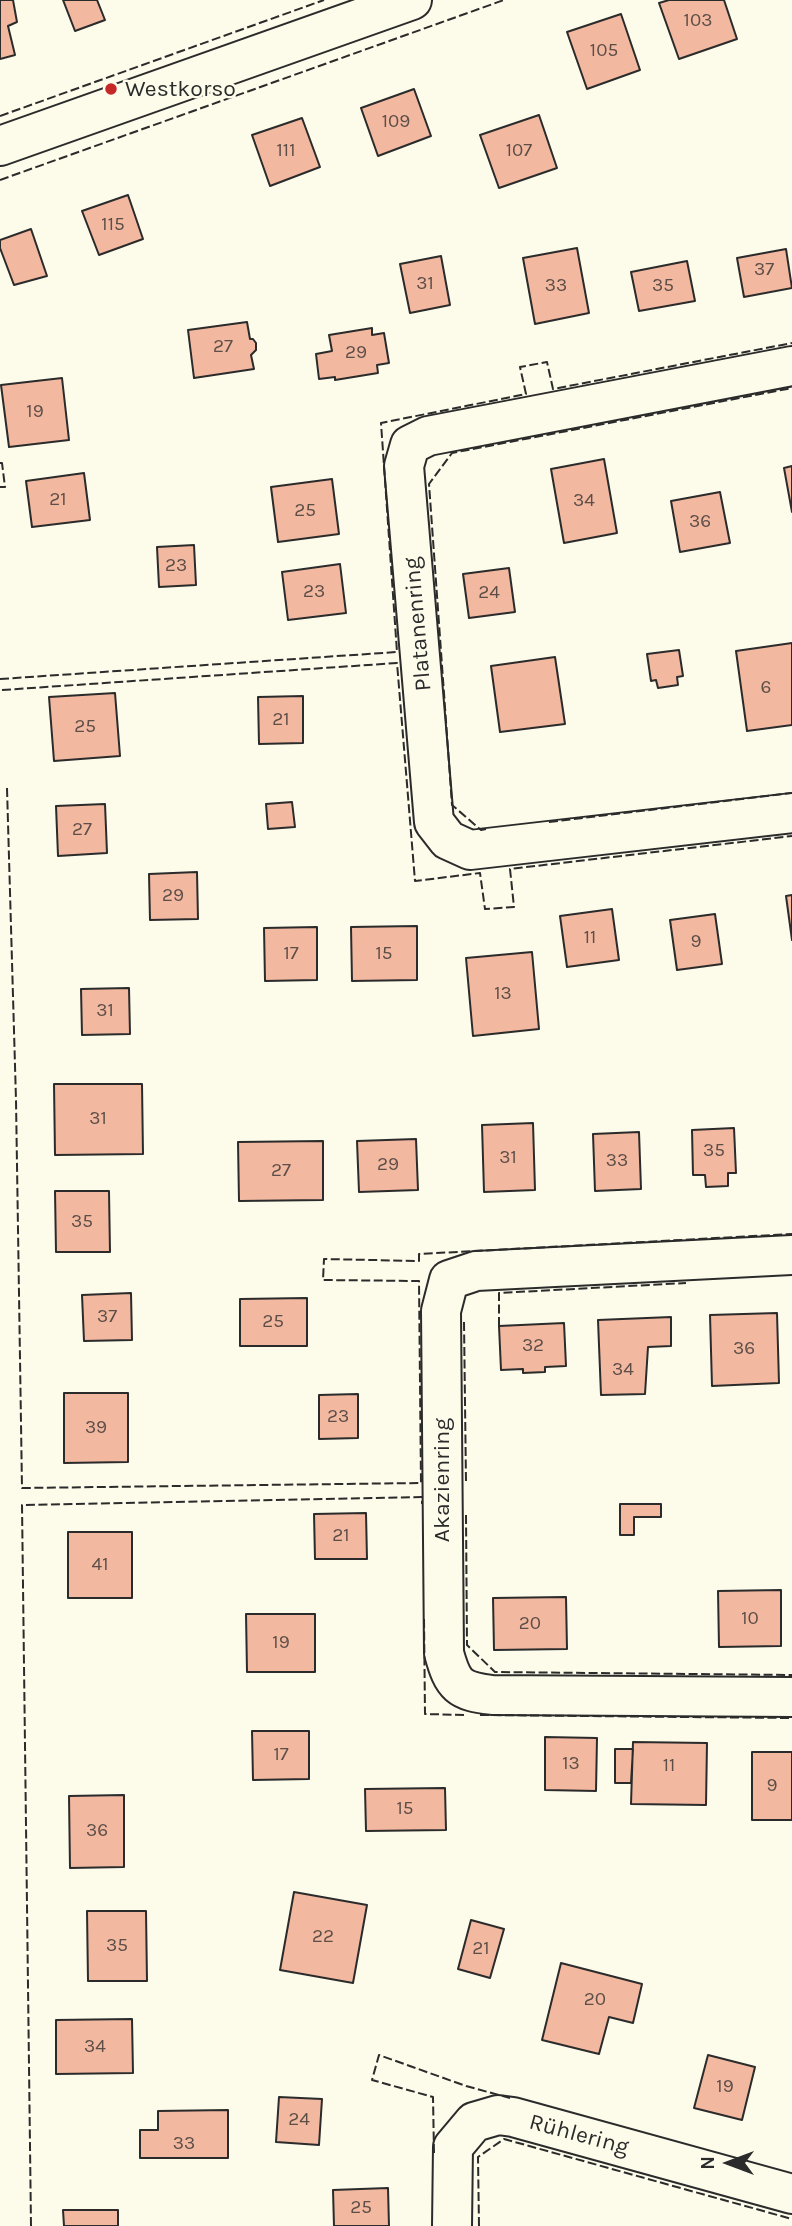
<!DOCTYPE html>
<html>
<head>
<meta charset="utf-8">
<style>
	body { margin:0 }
	#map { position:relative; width:792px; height:2226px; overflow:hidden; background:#fdfbea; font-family:Karla,sans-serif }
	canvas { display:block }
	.north { position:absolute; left:694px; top:2128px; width:70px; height:70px; -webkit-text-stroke:5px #fdfbea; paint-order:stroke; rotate:270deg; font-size:19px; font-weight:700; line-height:28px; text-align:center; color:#2b2b2b }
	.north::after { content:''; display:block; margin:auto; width:24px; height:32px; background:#2b2b2b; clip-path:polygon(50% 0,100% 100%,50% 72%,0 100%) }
</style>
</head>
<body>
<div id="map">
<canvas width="792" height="2226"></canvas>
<div class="north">N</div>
</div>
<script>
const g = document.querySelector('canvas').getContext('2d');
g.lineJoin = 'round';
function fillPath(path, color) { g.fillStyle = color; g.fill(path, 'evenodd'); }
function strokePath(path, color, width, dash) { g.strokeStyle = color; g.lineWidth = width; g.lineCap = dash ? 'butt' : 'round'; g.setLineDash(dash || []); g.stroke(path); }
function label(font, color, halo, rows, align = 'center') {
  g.font = font + ' Karla,sans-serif'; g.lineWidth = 5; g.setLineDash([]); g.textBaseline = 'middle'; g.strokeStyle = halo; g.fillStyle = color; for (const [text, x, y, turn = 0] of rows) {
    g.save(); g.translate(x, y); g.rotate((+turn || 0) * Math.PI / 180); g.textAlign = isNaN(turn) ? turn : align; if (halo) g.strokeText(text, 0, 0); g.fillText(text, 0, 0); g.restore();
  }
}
const building = new Path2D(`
	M0,0H13L17,22L8,26L15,55L0,59Z
	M63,0H97L105,20L75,31Z
	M669,0H724L737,39L679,59L659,3Z
	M621,14L640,70L587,89L567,32Z
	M414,89L431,136L378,156L361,108Z
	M539,115L557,168L499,188L480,135Z
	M302,118L320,167L270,186L252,135Z
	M128,195L143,239L99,255L82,211Z
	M31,229L47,276L14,285L0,248V240Z
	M577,248L589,313L535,324L523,258Z
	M786,249L792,288L744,297L737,258Z
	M441,256L450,305L410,313L400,264Z
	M687,261L695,301L639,311L631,272Z
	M247,322L250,339H253L256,343V350L251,355L254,369L194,378L188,330Z
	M372,328V335L384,333L389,363L377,365L378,373L335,380V377L319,379L316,354L332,351L329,335Z
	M62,378L69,440L9,447L1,385Z
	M604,459L617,533L564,543L551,469Z
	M792,466V512L784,468Z
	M84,473L90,520L32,527L26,481Z
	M332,479L339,534L278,542L271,487Z
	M720,492L730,543L680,552L671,501Z
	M194,545L196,585L159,587L157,547Z
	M340,564L346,613L288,620L282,572Z
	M509,568L515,612L469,618L463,574Z
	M792,643V725L747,731L736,651Z
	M679,650L683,676L677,677L678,685L658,688L656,680L651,681L647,654Z
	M555,657L565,724L500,732L491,666Z
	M115,693L120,756L54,761L49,697Z
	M303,696V743L259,744L258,697Z
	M292,802L295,827L268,829L266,804Z
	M105,804L107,853L58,856L56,806Z
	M197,872L198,919L150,920L149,874Z
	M792,895V940L786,896Z
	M612,909L619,960L567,967L560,916Z
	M715,914L722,964L677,970L670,920Z
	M417,926V980L352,981L351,927Z
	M317,927V980L265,981L264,928Z
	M532,952L539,1029L473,1036L466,958Z
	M129,988L130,1034L82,1035L81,989Z
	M54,1084H142L143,1154L55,1155Z
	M533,1123L535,1190L484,1192L482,1125Z
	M734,1128L736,1173H728V1186L706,1187L705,1175H693L692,1130Z
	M639,1132L641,1189L595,1191L593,1134Z
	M416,1139L418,1190L359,1192L357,1141Z
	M323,1141V1200L239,1201L238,1142Z
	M55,1191H109L110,1252H56Z
	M131,1293L132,1340L84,1341L82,1295Z
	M307,1298V1346H240V1299Z
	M777,1313L779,1383L712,1386L710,1315Z
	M671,1317V1346L648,1347L645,1394L601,1395L598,1320Z
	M564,1323L566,1366L545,1367V1372L523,1373V1369L501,1370L499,1326Z
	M64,1393H128V1462L64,1463Z
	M358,1394V1438L319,1439V1395Z
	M620,1504H661V1517H634V1535H620Z
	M366,1513L367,1559H315L314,1514Z
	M68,1532H132V1598H68Z
	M781,1590V1646L719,1647L718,1591Z
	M566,1597L567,1649L494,1650L493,1598Z
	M246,1614H315V1672H247Z
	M252,1731H309V1779L253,1780Z
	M545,1737L597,1738L596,1791L545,1790Z
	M633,1742L707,1743L706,1805L631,1804Z
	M615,1749H633L631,1783H615Z
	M752,1752H792V1820H752Z
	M445,1788L446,1830L366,1831L365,1789Z
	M124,1795V1867L70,1868L69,1796Z
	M294,1892L367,1905L353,1983L280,1970Z
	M87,1911H146L147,1981H88Z
	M471,1920L504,1929L490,1978L458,1969Z
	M561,1963L642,1984L633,2023L609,2017L599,2054L542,2040Z
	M132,2019L133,2073L56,2074V2020Z
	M708,2055L755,2067L742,2120L694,2108Z
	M279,2097L322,2099L319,2145L276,2142Z
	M228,2110V2158H140V2130H158V2111Z
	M388,2188L389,2226H334L333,2190Z
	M63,2210H118V2226H64Z`);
fillPath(building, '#f2b8a0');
strokePath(building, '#2b2b2b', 2);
const minor = new Path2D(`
	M0,146L412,0
	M792,366L428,436L410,445L404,466L434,822L448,840L470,850L792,813
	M792,1255L476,1271L449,1280L441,1311L444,1653C453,1686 459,1691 492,1695L792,1697
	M452,2226L453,2147L474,2122L498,2115L513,2117L792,2194`);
strokePath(minor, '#2b2b2b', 42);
strokePath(minor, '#fdfbea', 38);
strokePath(new Path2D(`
	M0,116L324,0
	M0,180L504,0
	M0,463H2L5,487H0
	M0,679L397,652L381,423L526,394L520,367L547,362L553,389L792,343
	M2,690L397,663L415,881L480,873L485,909L514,907L510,869L792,836
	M7,788L16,1100L22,1488L421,1483L419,1281L323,1280L324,1259L419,1261V1254L792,1234
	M549,822L792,793
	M486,829L481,830L452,805L429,484L452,453L792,388
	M464,1322L466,1482
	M499,1326V1293L686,1283
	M466,1515L467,1645L495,1672L792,1675
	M424,1619L425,1714L464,1715
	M480,1715L792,1718
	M434,2153L433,2097L372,2080L379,2055L466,2086L510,2098
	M31,2226L22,1505L422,1497V1504
	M479,2226L478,2157L504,2139L792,2219`), '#2b2b2b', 2, [9, 3.5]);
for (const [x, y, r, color] of [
	[111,89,7,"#c62828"]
]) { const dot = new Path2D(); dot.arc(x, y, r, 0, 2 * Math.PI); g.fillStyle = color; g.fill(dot); strokePath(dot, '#fdfbea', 2.5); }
label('19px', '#5d4e48', null, [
	["103",698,21],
	["105",604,51],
	["109",396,122],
	["111",286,151],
	["107",519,151],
	["115",113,225],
	["37",764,270],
	["31",425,284],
	["33",556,286],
	["35",663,286],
	["27",223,347],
	["29",356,353],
	["19",35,412],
	["21",58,500],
	["34",584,501],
	["25",305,511],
	["36",700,522],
	["23",176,566],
	["23",314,592],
	["24",489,593],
	["6",766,688],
	["21",281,720],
	["25",85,727],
	["27",82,830],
	["29",173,896],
	["11",590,938],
	["9",696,942],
	["17",291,954],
	["15",384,954],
	["13",503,994],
	["31",105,1011],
	["31",98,1119],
	["35",714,1151],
	["31",508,1158],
	["33",617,1161],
	["29",388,1165],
	["27",281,1171],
	["35",82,1222],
	["37",107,1317],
	["25",273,1322],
	["32",533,1346],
	["36",744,1349],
	["34",623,1370],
	["23",338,1417],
	["39",96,1428],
	["21",341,1536],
	["41",100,1565],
	["10",750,1619],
	["20",530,1624],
	["19",281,1643],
	["17",281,1755],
	["13",571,1764],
	["11",669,1766],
	["9",772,1786],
	["15",405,1809],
	["36",97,1831],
	["22",323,1937],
	["35",117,1946],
	["21",481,1949],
	["20",595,2000],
	["34",95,2047],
	["19",725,2087],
	["24",299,2120],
	["33",184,2144],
	["25",361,2208]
]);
label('23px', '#2b2b2b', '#fdfbea', [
	["Westkorso",125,89]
], 'left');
label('23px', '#2b2b2b', '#fdfbea', [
	["Platanenring",418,624,-95],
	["Akazienring",442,1480,-90],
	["Rühlering",579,2135,15]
]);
</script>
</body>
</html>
